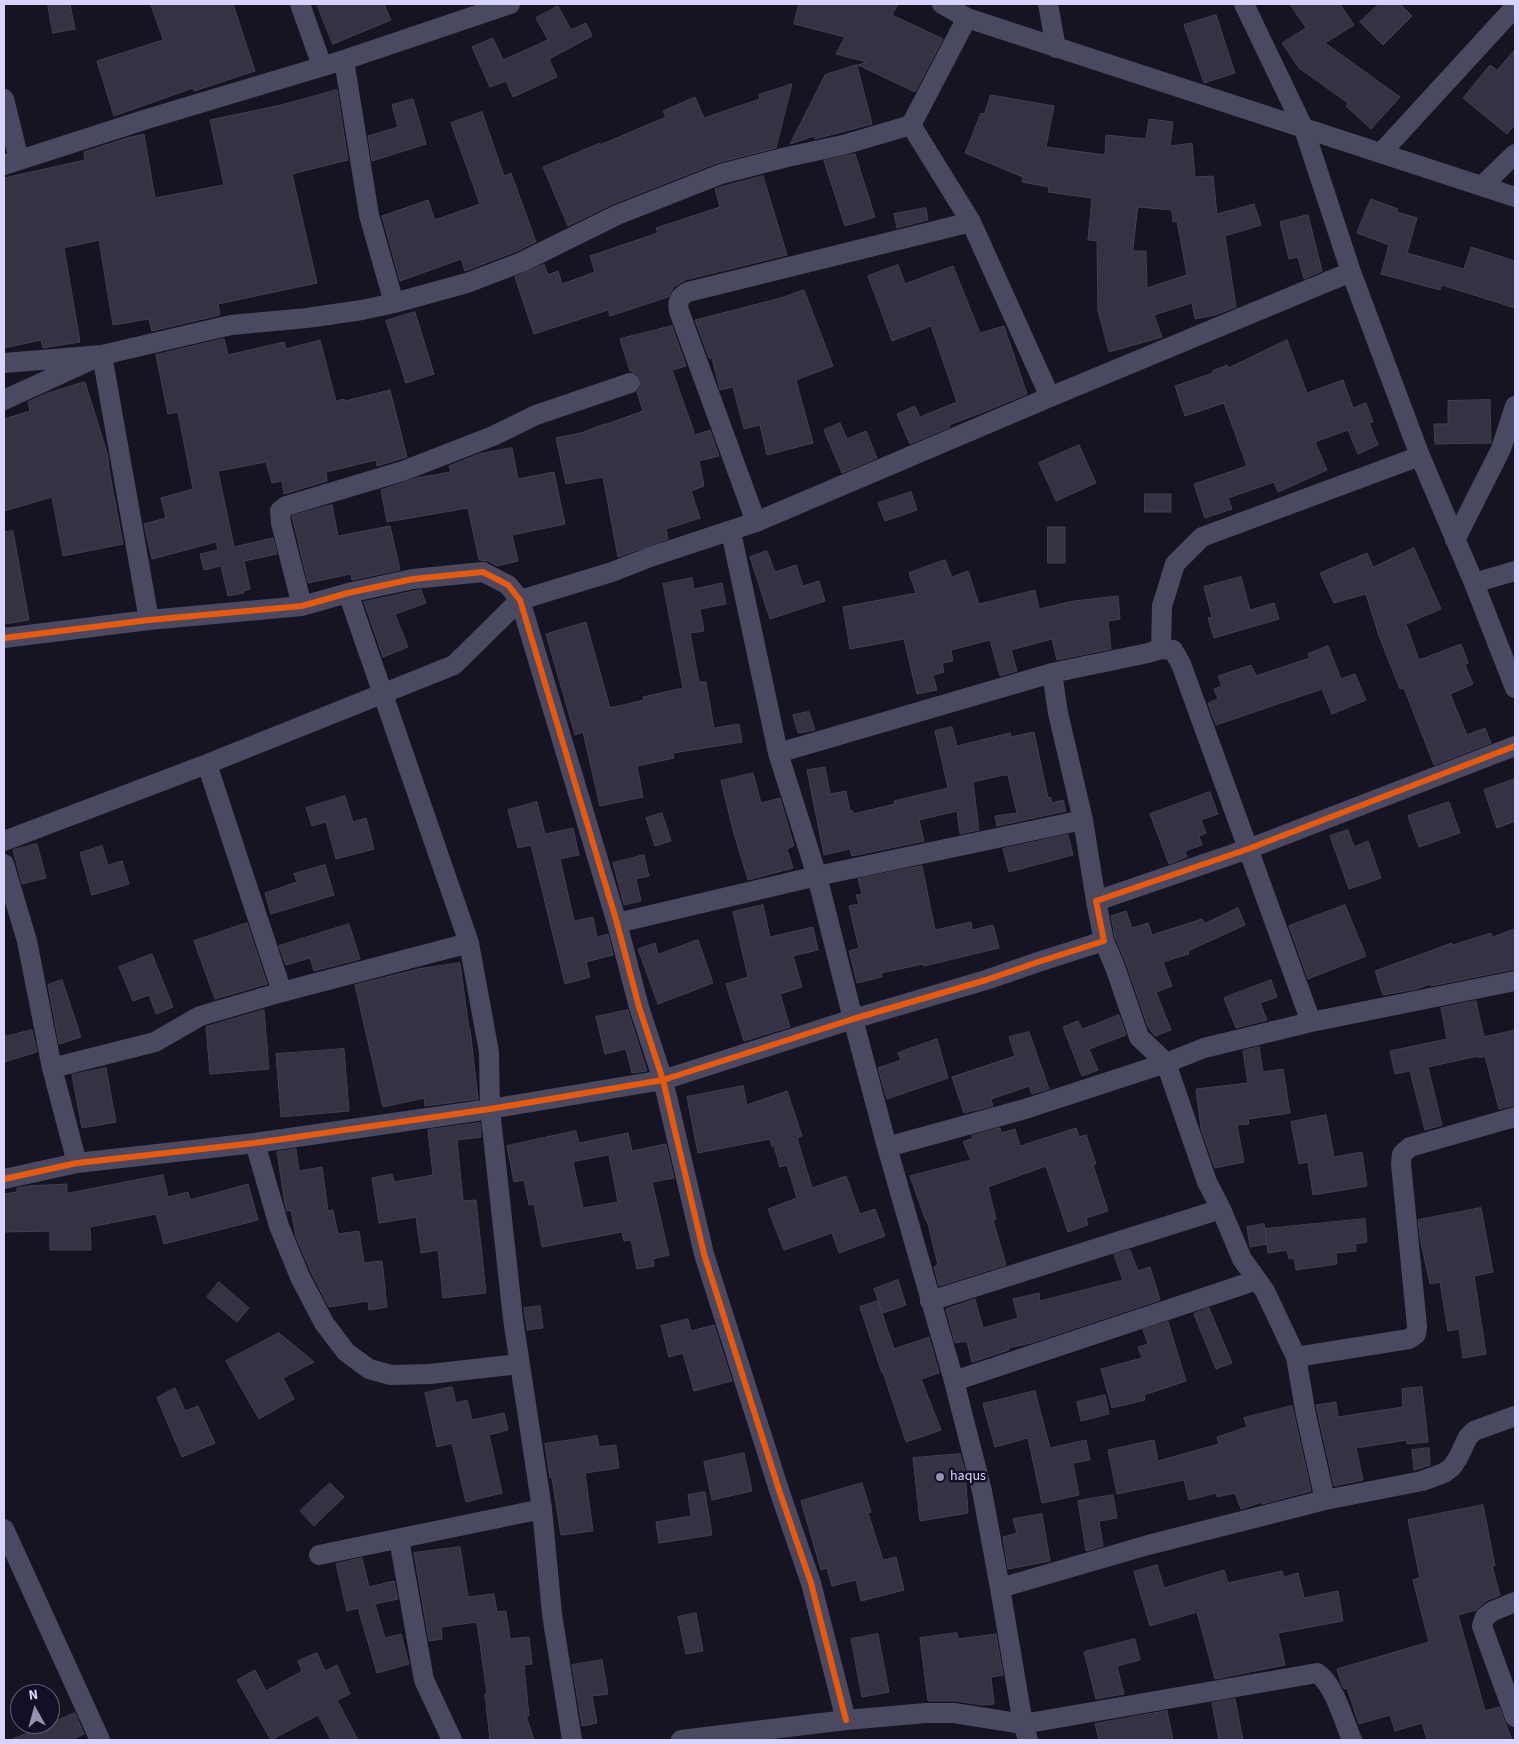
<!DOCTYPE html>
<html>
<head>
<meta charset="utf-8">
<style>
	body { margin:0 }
	#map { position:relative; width:1519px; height:1744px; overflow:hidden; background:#161421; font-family:"Source Sans 3",sans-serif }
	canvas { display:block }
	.frame { position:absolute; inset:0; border:5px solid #d9d4ff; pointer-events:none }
	.north { position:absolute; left:10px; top:1684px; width:50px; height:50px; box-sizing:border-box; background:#130f26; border:1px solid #625e7d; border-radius:50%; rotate:353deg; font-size:14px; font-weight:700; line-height:20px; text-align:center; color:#d9d4ff }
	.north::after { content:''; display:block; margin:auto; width:18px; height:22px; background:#9591b1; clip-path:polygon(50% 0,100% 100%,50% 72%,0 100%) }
</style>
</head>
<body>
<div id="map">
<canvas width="1519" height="1744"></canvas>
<div class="frame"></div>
<div class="north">N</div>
</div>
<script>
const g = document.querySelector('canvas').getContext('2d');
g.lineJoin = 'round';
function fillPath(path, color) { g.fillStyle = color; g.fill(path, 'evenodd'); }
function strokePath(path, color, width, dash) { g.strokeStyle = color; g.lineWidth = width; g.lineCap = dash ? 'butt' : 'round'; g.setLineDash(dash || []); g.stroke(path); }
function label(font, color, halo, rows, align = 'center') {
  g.font = font + ' "Source Sans 3",sans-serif'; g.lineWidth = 5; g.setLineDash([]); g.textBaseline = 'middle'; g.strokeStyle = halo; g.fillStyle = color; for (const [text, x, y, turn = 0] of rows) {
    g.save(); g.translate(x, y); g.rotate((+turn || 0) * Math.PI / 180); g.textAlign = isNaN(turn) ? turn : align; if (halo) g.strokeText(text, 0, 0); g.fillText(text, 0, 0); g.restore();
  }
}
const building = new Path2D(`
	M48,4H70L75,29L53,33Z
	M151,4H233L255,71L194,91L193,88L114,116L97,61L163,40Z
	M317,4H384L391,20L333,44Z
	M799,4H898L892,15L943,39L915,92L858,65L867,62L836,54L845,37L794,24Z
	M1290,4H1340L1354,25L1325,43L1400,97L1371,129L1346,106L1348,103L1299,68L1282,43L1306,28Z
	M1379,4H1400L1412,16L1383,45L1360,22Z
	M558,6L571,30L586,23L592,36L549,59L557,77L513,97L506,81L490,87L472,47L493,38L503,60L548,40L536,18Z
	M1216,15L1235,73L1204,83L1184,25Z
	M1515,50V124L1507,134L1463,98L1490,65L1497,70Z
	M857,65L872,124L815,139L814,136L790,144L825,75Z
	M792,84L776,148L717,163L613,204L568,226L543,167L600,143V145L666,117L663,111L695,97L704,118L760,99L759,95Z
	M337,90L348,160L292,174L317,283L218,304L220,315L152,331L149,319L113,325L99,240L64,248L80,342L43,348L41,340L4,348V178L85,160L84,152L127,138L144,134L155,198L224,185L210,120L281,105Z
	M991,95L1054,106L1046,147L1105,155L1106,135L1146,139L1149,119L1173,122L1170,146L1192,143L1195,177L1213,176L1217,214L1254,204L1261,225L1225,236L1236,307L1215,315L1195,319L1192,303L1154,315L1162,337L1109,352L1098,311L1097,241L1088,240L1092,198L1048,192L1049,187L1022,182L1023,177L965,153L981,113L984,114ZM1138,207L1172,210L1173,222L1177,221L1187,275L1147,288L1146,251H1133Z
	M413,99L426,144L372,161L368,136L398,127L392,105Z
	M482,112L504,176L511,173L536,242L517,251L465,271L461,259L400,281L382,216L428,200L435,220L480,204L451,123Z
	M855,154L875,217L845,226L824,161Z
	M763,176L787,255L685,280L674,287L668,297L610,316L608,310L534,334L515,277L544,264L548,275L558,271L562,284L595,272L590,256L658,233L656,228L720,207L715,189Z
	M1371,199L1398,209L1397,212L1417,218L1407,253L1464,269L1471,247L1515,261V308L1442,285L1440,290L1381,274L1389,245L1357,233Z
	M926,208L928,220L897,228L894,214Z
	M1308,215L1322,271L1304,279L1298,257L1289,259L1280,222Z
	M898,265L905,284L953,266L980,333L1004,326L1027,394L981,413L949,425L950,427L910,444L897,414L915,406L920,417L957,402L931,326L892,341L868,276Z
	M804,290L833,366L796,380L813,443L767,455L760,425L744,429L733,387L720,390L712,358H709L695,320L781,298Z
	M415,312L434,374L406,383L386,321Z
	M672,326L686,366L672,370L695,435L710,430L719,456L699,461L704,486L691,491L700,518L666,529L668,539L618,557L603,477L566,484L556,438L581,433L604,424V425L643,411L637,392L641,386V380L637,374L630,371L620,339Z
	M224,339L228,355L284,342L286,349L320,340L336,401L344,399L345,401L390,390L407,457L377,466L376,460L326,472L327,481L284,494L282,481L272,483L266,462L218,471L234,547L273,538L277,554L244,561L250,589L243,591L244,593L228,596L221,566L204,570L200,554L218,550L216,542L152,559L144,524L166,518L161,498L193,489L178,412L168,414L156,355Z
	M1287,340L1307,393L1343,380L1353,408L1366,403L1373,422L1369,423L1378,445L1358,454L1348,430L1315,442L1327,470L1278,492L1274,482L1228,498L1232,509L1205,518L1194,484L1247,466L1224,403L1185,416L1175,386L1213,373L1212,371L1227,365L1228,368Z
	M85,382L108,456L109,469L123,544L63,556L52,497L4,511V419L30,411L28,402L45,394Z
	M1490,400L1491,443L1435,444L1434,424H1448V401Z
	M840,423L847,439L866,431L877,458L842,473L824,430Z
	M1079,445L1096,483L1056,501L1039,463Z
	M512,448L518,479L554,472L565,524L512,535L518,561L497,566L488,561L479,560L468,508L387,522L381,490L417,478L451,472L449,466L479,454Z
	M911,492L917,510L885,521L878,503Z
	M1145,494H1171V512H1145Z
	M332,505L338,536L390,526L400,570L352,580L351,574L308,583L292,516Z
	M1048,527H1065V563H1048Z
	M13,531L29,620L4,624V532Z
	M1414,548L1441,609L1406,624L1419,660L1461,644L1468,663L1465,665L1473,684L1450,694L1467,735L1485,728L1491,743L1434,765L1404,688L1400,689L1379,636L1366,594L1334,603L1320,573L1367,553L1373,567Z
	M767,551L775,572L796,565L803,586L819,581L825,601L770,619L750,557Z
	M945,560L952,577L968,571L979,604L1035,590L1039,609L1074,601L1118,596L1120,619L1108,621L1111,649L1057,660L1052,639L1011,650L1017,671L1000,676L990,640L951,650L953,661L942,663L944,672L933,675L937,690L917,694L904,639L850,649L843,607L916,593L909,573Z
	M1241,577L1250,610L1274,603L1279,619L1214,638L1208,618L1212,617L1204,587Z
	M692,578L694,589L722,583L726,604L700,609L704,631L690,633L699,682H706L714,728L739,724L742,742L673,753L674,758L637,766L643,797L600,806L583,732L575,735L546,634L586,622L610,708L644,700L643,697L683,688L663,584Z
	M421,590L426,603L395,614L408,647L383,657L364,602Z
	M1328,646L1341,679L1355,674L1366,700L1332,714L1322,689L1216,725L1208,703L1218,699L1214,689L1222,686L1218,676L1251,665L1256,676L1310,658L1308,654Z
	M809,712L815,730L798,733L793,715Z
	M952,727L957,746L1010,733L1011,737L1034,732L1048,798L1050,797L1052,803L1063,800L1066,811L997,826L995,816L1017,813L1008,775H1004L973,782L979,830L960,834L957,811L919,820L924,841L852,856L850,849L824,855L807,770L825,767L830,794L846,791L850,811H853V814L895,804L894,801L948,788L935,731Z
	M753,773L761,803L780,798L794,846L787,849L793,868L748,880L733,830L721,781Z
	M1515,779V821L1497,828L1484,790Z
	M1210,792L1218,814L1201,820L1206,833L1199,836L1202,845L1185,851L1187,857L1169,864L1150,814Z
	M345,796L353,822L366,818L374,849L336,859L326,822L312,826L306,808Z
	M537,802L545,834L573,828L579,855L560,859L574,921L593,917L597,937L608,934L613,955L586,962L590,977L565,984L531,845L518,848L508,810Z
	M1449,802L1460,833L1419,847L1408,816Z
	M662,813L671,841L655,846L646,818Z
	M1348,830L1354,847L1368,841L1381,878L1349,889L1330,836Z
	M1068,835L1073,855L1009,872L1003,849Z
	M37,844L46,878L22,884L13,850Z
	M102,846L108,865L122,861L129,884L92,895L80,853Z
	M644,855L649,876L636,879L641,901L624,905L613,863Z
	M325,865L334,895L271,914L265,893L297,882L294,874Z
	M922,866L935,930L971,922L972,930L993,925L999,948L924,966L923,964L881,973L882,977L857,983L849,951L859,948L849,906L859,904L856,895L862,894L858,879Z
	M763,905L770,937L813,927L818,950L793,956L802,987L780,994L790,1027L744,1041L726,984L748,977L733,912Z
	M1345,905L1366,956L1308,979L1289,926Z
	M1238,908L1245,925L1188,951L1189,954L1163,962L1172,986L1156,992L1171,1030L1155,1036L1148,1027L1126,963L1115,937L1111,916L1126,911L1132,928L1148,923L1152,935L1202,919L1205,923Z
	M247,923L267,984L215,999L194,941Z
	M349,924L360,959L314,971L310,958L286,965L279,946Z
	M1515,929V969L1431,986L1430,984L1417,989L1383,995L1375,971L1452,943L1453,945L1491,933L1492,937Z
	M698,940L713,983L658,1004L638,949L655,943L658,954Z
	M152,954L173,1007L156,1014L149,995L133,1001L119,967Z
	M460,963L469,1029H470L478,1099L425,1106L424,1098L383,1107L355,985L418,969Z
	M62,980L81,1037L59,1044L48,985Z
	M1271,980L1277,997L1260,1003L1267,1020L1236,1028L1224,998Z
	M1476,1001L1484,1037L1515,1030V1105L1499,1109L1485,1056L1479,1058L1478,1056L1428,1067L1442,1125L1425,1130L1410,1071L1395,1074L1390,1051L1447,1039L1441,1008Z
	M264,1010L269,1069L210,1074L206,1027Z
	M628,1010V1011L647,1071L632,1073L626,1049L605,1054L596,1017Z
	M1119,1015L1126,1035L1089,1049L1098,1070L1082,1076L1063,1027L1078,1021L1082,1029Z
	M32,1030L37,1052L4,1062V1037Z
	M1029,1032L1049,1089L1032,1094L1029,1086L991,1099L993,1106L964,1113L952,1077L1015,1056L1009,1037Z
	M937,1039L948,1078L887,1099L878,1068L901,1060L898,1053Z
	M1259,1047L1263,1072L1283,1069L1290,1113L1248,1119L1249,1124L1237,1125L1244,1162L1215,1168L1201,1129L1196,1089L1248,1083L1243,1051Z
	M344,1049L349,1111L281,1117L276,1054Z
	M106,1068L116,1122L82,1128L72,1075Z
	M743,1086L747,1105L787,1091L802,1136L797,1138L812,1188L846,1176L860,1214L875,1209L885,1236L839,1253L832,1233L784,1250L768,1209L797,1198L787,1165L780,1167L774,1146H772L770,1139L698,1153L687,1097Z
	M1326,1115L1334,1157L1362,1152L1367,1186L1313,1195L1308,1162L1299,1164L1291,1122Z
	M480,1123L481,1137L457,1140L463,1201L476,1200L486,1293L443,1298L438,1250L421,1253L416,1217L379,1223L372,1178L392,1174L394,1182L433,1175L428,1130Z
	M1000,1128L1001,1133L1015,1129L1020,1146L1076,1128L1079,1137L1086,1135L1096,1164L1093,1165L1108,1211L1086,1218L1088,1225L1068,1232L1046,1166L988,1187L996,1219L993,1220L1006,1265L939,1286L934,1267L938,1265L927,1220L926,1221L910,1176L971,1160L963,1142L973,1138L972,1136Z
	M576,1131L579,1143L628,1133L632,1151L666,1144L674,1178L652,1182L669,1255L653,1259L654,1266L637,1269L631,1240L624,1241L622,1232L542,1247L534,1204L529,1205L524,1180L514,1182L507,1146ZM609,1155L618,1202L583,1208L573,1162Z
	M296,1149L299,1171L322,1167L328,1211L333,1210L338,1234L359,1231L364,1263L382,1261L387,1307L369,1310L368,1301L329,1307L311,1272L296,1237L291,1210L287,1211L285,1204L277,1152Z
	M163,1175L168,1197L188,1192L190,1200L248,1184L258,1220L164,1244L156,1214L90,1227L91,1250H50V1231L4,1232V1194L17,1192V1188L29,1186L67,1184V1193Z
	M1481,1208L1493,1272L1474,1276L1486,1354L1463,1358L1459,1329L1448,1331L1440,1282L1430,1284L1420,1238L1418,1220Z
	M1365,1219L1367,1242L1355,1244L1356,1251L1336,1253L1337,1264L1296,1270L1294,1258L1289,1259L1287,1250L1268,1253L1265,1229Z
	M1264,1224L1267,1244L1250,1247L1247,1227Z
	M1130,1250L1138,1271L1150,1267L1160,1300L1031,1343L1008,1348L1009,1350L972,1362L967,1341L955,1343L946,1309L975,1299L983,1328L1018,1318L1013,1299L1039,1293L1040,1301L1123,1280L1114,1255Z
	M898,1280L906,1305L883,1313L874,1289Z
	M219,1282L249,1308L237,1322L207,1297Z
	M878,1301L894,1349L929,1337L939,1373L921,1379L941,1430L906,1442L883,1372L882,1373L860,1307Z
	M540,1306L543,1328L527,1330L524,1308Z
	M1209,1308L1232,1363L1216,1369L1194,1314Z
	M688,1319L691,1331L714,1325L732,1381L694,1391L683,1353L669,1357L661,1326Z
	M1168,1322L1186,1381L1144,1395L1145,1400L1112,1408L1101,1369L1142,1358L1138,1347L1148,1344L1143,1330Z
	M279,1333L314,1362L283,1378L294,1399L259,1419L226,1361Z
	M452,1387L456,1403L467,1400L472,1420L504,1413L508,1430L489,1435L502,1493L466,1502L452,1443L437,1447L425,1393Z
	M1422,1387L1428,1442L1407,1444V1440L1356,1448L1363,1480L1334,1486L1316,1405L1336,1402L1338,1417L1403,1407L1402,1389Z
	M175,1388L185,1411L198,1406L215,1443L182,1457L157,1398Z
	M1035,1391L1050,1448L1086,1440L1090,1460L1073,1463L1079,1495L1042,1503L1028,1438L995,1447L983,1404Z
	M1105,1395L1109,1414L1081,1421L1077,1402Z
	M1292,1406L1311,1491L1262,1504V1502L1241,1509L1235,1493L1217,1497L1216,1493L1189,1500L1184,1480L1117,1494L1108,1450L1154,1440L1158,1461L1219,1444L1217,1437L1247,1427L1244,1418Z
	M597,1436L599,1447L616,1445L619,1468L585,1473L593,1531L561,1535L552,1478H550L545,1444Z
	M1429,1448L1430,1465L1414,1470L1412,1450Z
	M744,1453L752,1491L712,1500L704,1462Z
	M960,1454L965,1471L968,1513L920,1521L913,1458Z
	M330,1483L344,1497L314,1526L300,1511Z
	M862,1483L871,1512L868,1513L883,1560L896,1557L904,1590L861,1601L856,1580L832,1586L827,1568L821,1570L801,1501Z
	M705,1492L712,1535L659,1543L656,1522L691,1516L688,1495Z
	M1113,1495L1117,1518L1099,1521L1103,1546L1086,1551L1078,1501Z
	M1483,1505L1495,1566H1492L1500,1595L1486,1601L1476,1610L1458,1615L1485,1711L1499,1707L1512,1740H1427L1422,1723L1395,1731L1390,1715L1359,1724L1347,1688L1344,1689L1341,1683L1337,1669L1429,1642L1413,1580L1420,1578L1408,1520Z
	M1042,1514L1050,1561L1008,1569L1003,1537L1017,1533L1013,1519Z
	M460,1547L468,1597L494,1594L497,1612L506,1611L510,1639L529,1637L532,1664L524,1665L529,1716H526L534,1740H490L485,1694H487L477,1622L441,1627L442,1639L429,1641L414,1553Z
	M362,1558L369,1587L394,1581L398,1599L375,1604L385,1638L401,1634L409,1664L377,1673L358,1608L347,1611L336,1564Z
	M1157,1565L1164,1588L1224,1570L1228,1583L1282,1571L1284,1577L1298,1573L1304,1598L1338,1591L1343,1621L1278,1633L1285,1665L1215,1679L1197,1612L1150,1626L1134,1572Z
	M696,1613L703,1651L686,1654L678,1617Z
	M957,1633L958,1639L996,1634L1003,1675L991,1677L994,1704L982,1705L956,1701H928L920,1638Z
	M878,1634L889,1692L862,1697L851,1639Z
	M1135,1639L1140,1660L1117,1666L1124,1694L1096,1699L1084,1652Z
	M317,1653L325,1671L337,1665L341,1674L350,1694L337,1700L358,1740H331L318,1715L271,1740L237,1680L255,1670L266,1691L302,1671L298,1661Z
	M602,1660L608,1694L592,1696L597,1723L582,1726L572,1665Z
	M1235,1699L1243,1740H1219L1212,1703Z
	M1167,1711L1173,1740H1099L1095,1724Z
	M75,1713L84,1734L71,1740H11Z`);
fillPath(building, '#343243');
strokePath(building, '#433f54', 1);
strokePath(new Path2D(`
	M300,4L322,66
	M942,4L967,18L1515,197
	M1048,4L1056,48
	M1244,4L1304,129L1351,272L1420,456L1474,583L1515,688
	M344,60L369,215L394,303
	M4,99L19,160
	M911,125L971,222
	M1381,153L1515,7
	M4,165L147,119L344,60L510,4
	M1482,186L1515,154
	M102,355L149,620
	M4,363L102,355L231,325L307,318L362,310L394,303L467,283L522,262L617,215L721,174L787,157L843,145L911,125L967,18
	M4,400L89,361
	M756,522L679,311C677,301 679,297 688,292L971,222L1050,397
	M731,532L778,753L817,876L853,1019L887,1147L954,1381L982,1491L1000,1588L1023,1724L1028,1740
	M1455,540L1501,449L1515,406
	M1474,583L1515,571
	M348,593L469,943L489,1052L490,1109L513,1319L542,1509L552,1614L572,1740
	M302,606L281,523L280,511L286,506L403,471L493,436L536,415L630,383
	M4,638L149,620L302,606L348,593L413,579L483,572L508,585L520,600L617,923L639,1007L663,1080L704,1254L780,1493L811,1583L846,1720
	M1161,649L1162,606L1175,564L1202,537L1420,456
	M1052,673L1148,653L1161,649L1173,650L1181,664L1311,1022
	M778,753L1052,673L1058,713L1083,820L1096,901
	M207,764L282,992
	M4,841L207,764L454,665L520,600L612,572L650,557L756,522L1050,397L1351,272
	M4,864L27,941L52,1068L77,1163
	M617,923L817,876L1083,820
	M1104,941L1115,967L1139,1037L1166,1063L1207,1182L1221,1209L1242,1259L1265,1291L1296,1357L1306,1415L1325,1500
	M52,1068L155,1042L200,1016L282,992L469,943
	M255,1143L279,1226L300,1277L324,1323L346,1352L369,1369L391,1375L430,1374L519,1364
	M887,1147L1025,1109L1166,1063L1204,1048L1311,1022L1515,981
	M4,1179L77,1163L255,1143L490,1109L663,1080L853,1019L986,980L1038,962L1104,941L1096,901L1248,849L1515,746
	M930,1301L1221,1209
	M1296,1357L1409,1339L1416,1334L1417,1326L1401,1164L1402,1154L1410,1147L1515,1117
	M954,1381L1257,1280
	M4,1529L100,1740
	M399,1539L424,1680L452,1740
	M319,1555L542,1509
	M1000,1588L1148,1545L1325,1500L1422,1481L1444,1473L1452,1467L1458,1458L1468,1437L1474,1431L1515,1416
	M1515,1602L1493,1611L1485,1617L1482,1626L1515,1717
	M681,1740L846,1720L926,1713H954L1023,1724L1317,1673C1334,1684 1344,1721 1352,1740`), '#4a4962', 20);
strokePath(new Path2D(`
	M4,638L149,620L302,606L348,593L413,579L483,572L508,585L520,600L617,923L639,1007L663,1080L704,1254L780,1493L811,1583L846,1720
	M4,1179L77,1163L255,1143L490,1109L663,1080L853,1019L986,980L1038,962L1104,941L1096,901L1248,849L1515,746`), '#e8590c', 6);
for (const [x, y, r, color] of [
	[940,1477,5,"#9591b1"]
]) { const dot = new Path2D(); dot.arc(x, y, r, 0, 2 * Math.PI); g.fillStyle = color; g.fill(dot); strokePath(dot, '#130f26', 2); }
label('14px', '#d9d4ff', '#130f26', [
	["haqus",950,1477]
], 'left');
</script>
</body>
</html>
